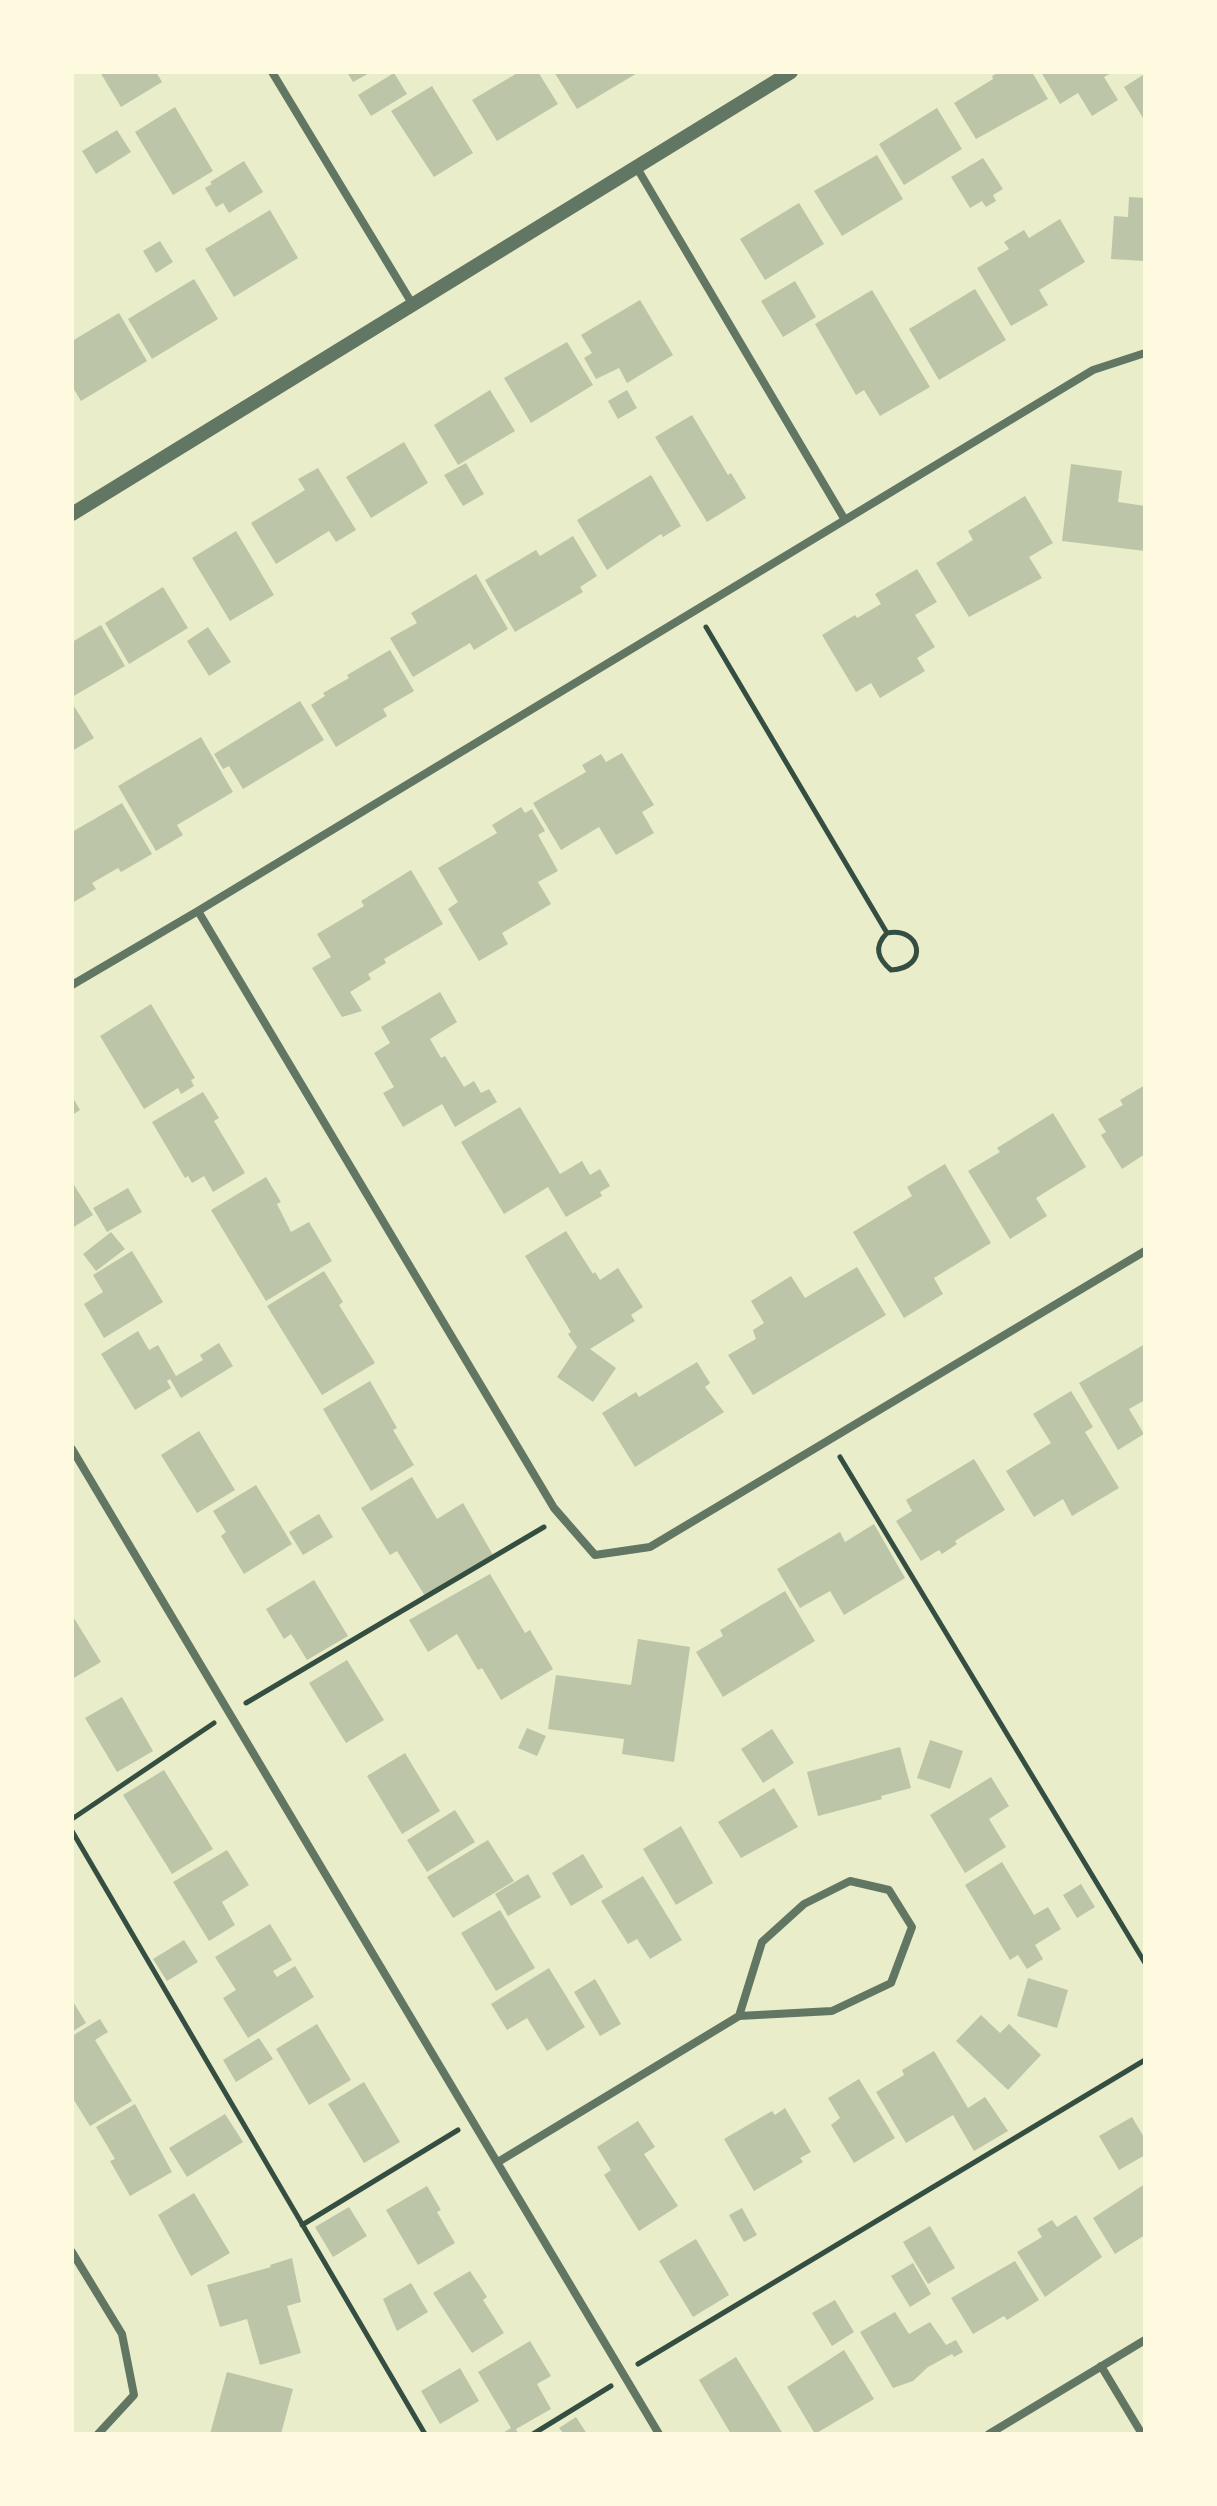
<!DOCTYPE html>
<html>
<head>
<meta charset="utf-8">
<style>
	body { margin:0 }
	#map { position:relative; width:1217px; height:2506px; overflow:hidden; background:#e9edc9; font-family:"Nunito Sans",sans-serif }
	canvas { display:block }
	.frame { position:absolute; inset:0; border:74px solid #fefae0; pointer-events:none }
</style>
</head>
<body>
<div id="map">
<canvas width="1217" height="2506"></canvas>
<div class="frame"></div>
</div>
<script>
const g = document.querySelector('canvas').getContext('2d');
g.lineJoin = 'round';
function fillPath(path, color) { g.fillStyle = color; g.fill(path, 'evenodd'); }
function strokePath(path, color, width, dash) { g.strokeStyle = color; g.lineWidth = width; g.lineCap = dash ? 'butt' : 'round'; g.setLineDash(dash || []); g.stroke(path); }
fillPath(new Path2D(`
	M100,72H156L162,82L121,107Z
	M347,72H371L353,82Z
	M519,72H538L558,104L497,141L472,100Z
	M554,72H639L577,109Z
	M999,72H1032L1048,99L976,139L954,103L993,79L992,76Z
	M1041,72H1113L1104,77L1118,100L1092,116L1078,93L1060,104Z
	M394,73L407,94L371,116L358,95Z
	M1143,75L1145,79V117L1143,118L1124,87Z
	M432,86L473,153L434,177L391,111Z
	M175,107L213,171L173,195L135,132Z
	M937,108L962,149L904,185L879,144Z
	M117,130L131,152L96,174L82,151Z
	M877,155L903,199L842,236L814,191Z
	M983,158L1003,189L993,195L996,201L986,207L982,201L970,208L951,177Z
	M244,161L263,192L229,213L223,203L216,207L205,188L212,184L210,182Z
	M1129,197L1145,198V261L1111,259L1114,216L1128,217Z
	M799,203L824,244L765,280L740,239Z
	M270,210L298,258L234,297L205,249Z
	M1060,219L1085,262L1039,290L1048,305L1011,326L977,268L1009,249L1004,242L1024,230L1029,238Z
	M160,241L173,262L156,273L143,251Z
	M194,279L218,319L152,359L128,319Z
	M795,281L816,317L783,337L761,301Z
	M975,289L1006,340L939,380L909,329Z
	M872,290L930,387L880,416L864,390L856,395L815,324Z
	M640,300L673,355L627,383L619,368L596,379L584,358L592,353L581,335Z
	M119,313L147,361L81,401L72,386V341Z
	M567,342L593,385L531,423L504,378Z
	M490,390L515,431L458,465L434,425Z
	M627,390L637,408L618,419L608,401Z
	M692,415L728,475L731,473L746,498L707,522L655,437Z
	M404,442L428,483L371,518L346,477Z
	M466,463L484,494L463,506L444,475Z
	M1071,464L1122,471L1118,502L1145,506V551L1062,541Z
	M318,468L356,530L336,542L329,531L276,564L251,523L305,490L298,479Z
	M651,475L681,526L663,537L661,534L607,570L577,520Z
	M1025,496L1053,543L1029,557L1042,578L969,617L936,563L973,540L968,531Z
	M236,531L274,595L230,621L192,558Z
	M573,536L597,576L580,587L583,592L515,632L485,580L536,550L540,556Z
	M917,569L937,602L915,615L935,647L917,658L925,671L880,698L871,683L856,692L822,635L855,615L857,618L881,604L875,594Z
	M476,574L508,629L474,650L470,643L413,677L390,638L417,623L411,613Z
	M163,587L188,628L129,664L105,623Z
	M101,625L125,666L72,697V642Z
	M208,627L231,662L209,676L187,641Z
	M390,650L414,691L383,709L387,716L336,747L311,705L325,696L323,693L349,678L347,675Z
	M300,701L324,740L243,789L229,766L223,769L214,754Z
	M72,703L94,738L72,751Z
	M201,737L233,792L177,825L183,835L156,851L118,786Z
	M622,753L654,805L642,812L654,833L616,855L599,827L561,850L533,803L586,772L582,765L601,754L606,762Z
	M122,803L152,854L121,872L118,868L92,883L96,889L72,903V832Z
	M521,807L525,813L532,809L545,831L538,835L558,871L538,882L551,904L502,933L508,944L479,961L448,909L458,902L438,868L497,833L492,825Z
	M411,870L443,924L384,959L386,963L368,974L371,979L350,992L362,1011L342,1017L312,968L331,957L317,934L364,906L361,901Z
	M440,992L457,1022L430,1039L441,1058L445,1056L464,1087L474,1081L481,1093L489,1089L497,1102L455,1127L442,1104L403,1127L383,1093L394,1087L374,1053L390,1043L381,1027Z
	M151,1004L195,1078L191,1080L194,1086L181,1094L178,1088L144,1109L100,1036Z
	M1145,1085V1154L1122,1169L1101,1135L1106,1132L1098,1119L1123,1105L1120,1100Z
	M203,1092L219,1118L214,1121L245,1173L213,1192L204,1176L192,1183L188,1176L185,1178L152,1122Z
	M72,1096L80,1110L72,1115Z
	M520,1107L560,1174L582,1161L590,1175L600,1169L610,1186L600,1192L602,1196L566,1217L548,1187L504,1214L461,1142Z
	M1053,1113L1086,1167L1036,1198L1047,1216L1010,1239L968,1171L1000,1152L997,1148Z
	M945,1164L991,1243L934,1278L943,1294L904,1318L853,1232L912,1196L907,1187Z
	M266,1177L281,1202L277,1204L291,1232L309,1222L332,1261L266,1301L211,1210Z
	M72,1182L93,1215L72,1228Z
	M128,1188L142,1212L107,1232L93,1208Z
	M566,1231L593,1274L595,1272L600,1280L618,1268L643,1307L631,1315L635,1321L590,1349L616,1368L593,1402L557,1377L577,1347L568,1334L571,1332L525,1256Z
	M111,1232L125,1249L96,1271L83,1254Z
	M132,1251L163,1302L104,1338L84,1304L103,1292L93,1275Z
	M857,1267L886,1315L753,1395L728,1355L756,1339L753,1330L764,1323L751,1301L791,1276L805,1298Z
	M324,1271L343,1302L339,1305L375,1363L322,1395L267,1306Z
	M138,1331L149,1350L158,1345L176,1376L203,1360L200,1355L219,1343L233,1366L181,1398L170,1379L167,1381L171,1388L135,1410L101,1354Z
	M1145,1344V1400L1129,1409L1144,1434L1118,1450L1079,1383Z
	M697,1362L710,1383L705,1387L724,1412L635,1467L602,1413L636,1392L639,1397Z
	M370,1381L397,1428L393,1430L414,1465L371,1491L323,1409Z
	M1071,1391L1093,1427L1085,1432L1119,1488L1072,1516L1063,1499L1034,1517L1006,1471L1051,1443L1033,1414Z
	M199,1431L235,1490L197,1513L161,1455Z
	M974,1459L1005,1510L955,1541L957,1544L942,1554L939,1550L921,1561L896,1521L912,1511L906,1500Z
	M412,1477L437,1519L463,1503L493,1555L425,1596L397,1551L390,1555L361,1508Z
	M256,1485L292,1544L244,1574L221,1536L226,1532L213,1511Z
	M319,1514L333,1537L303,1555L289,1532Z
	M874,1524L905,1578L844,1615L830,1591L800,1608L777,1569L840,1532L845,1542Z
	M490,1574L525,1633L530,1630L553,1669L501,1700L482,1668L478,1670L457,1634L428,1652L409,1620Z
	M314,1580L348,1636L307,1660L291,1634L284,1639L266,1609Z
	M785,1591L815,1641L723,1697L696,1652L723,1636L720,1630Z
	M72,1615L101,1662L72,1679Z
	M638,1639L690,1647L674,1762L622,1754L624,1739L548,1729L556,1675L631,1685Z
	M347,1660L384,1720L346,1743L309,1683Z
	M122,1697L153,1751L117,1772L85,1718Z
	M527,1728L546,1736L537,1756L518,1748Z
	M772,1729L794,1763L763,1783L741,1749Z
	M930,1740L963,1751L950,1789L917,1778Z
	M900,1747L911,1788L881,1796L882,1799L818,1816L807,1772Z
	M405,1753L440,1811L402,1834L367,1776Z
	M164,1770L213,1849L172,1874L123,1795Z
	M991,1777L1009,1806L989,1819L1006,1847L965,1873L930,1815Z
	M774,1788L798,1827L741,1858L718,1822Z
	M455,1810L475,1842L427,1872L407,1840Z
	M681,1826L713,1883L676,1905L643,1849Z
	M488,1840L514,1881L453,1918L427,1877Z
	M227,1850L249,1885L222,1902L235,1925L209,1941L173,1882Z
	M583,1854L603,1887L571,1906L552,1873Z
	M1002,1862L1034,1915L1048,1907L1061,1929L1035,1945L1043,1959L1027,1969L1018,1955L1010,1960L965,1885Z
	M528,1874L541,1897L508,1916L495,1894Z
	M643,1876L682,1940L650,1959L637,1939L628,1944L601,1901Z
	M1081,1884L1095,1907L1077,1918L1063,1895Z
	M500,1910L535,1968L496,1991L461,1933Z
	M270,1924L292,1960L273,1971L277,1977L295,1966L314,1997L248,2038L223,1998L236,1990L215,1957Z
	M184,1940L198,1962L167,1981L153,1959Z
	M549,1968L585,2027L547,2051L527,2018L507,2030L491,2004Z
	M1028,1978L1068,1990L1057,2028L1017,2016Z
	M595,1979L621,2024L600,2036L574,1992Z
	M72,2000L86,2023L72,2032Z
	M981,2015L1000,2033L1009,2024L1041,2055L1008,2090L956,2041Z
	M100,2019L108,2032L95,2040L132,2101L90,2126L72,2097V2036Z
	M317,2024L351,2080L309,2105L276,2049Z
	M259,2038L273,2059L236,2082L223,2060Z
	M934,2051L968,2108L985,2097L1008,2131L974,2151L953,2115L906,2143L876,2092L904,2075L902,2070Z
	M859,2079L895,2138L854,2163L831,2125L840,2118L828,2098Z
	M364,2082L400,2142L364,2163L328,2104Z
	M135,2104L172,2172L130,2196L110,2161L115,2159L96,2127Z
	M785,2108L811,2152L800,2158L803,2162L754,2191L724,2139L772,2111L775,2115Z
	M225,2114L243,2142L187,2177L169,2148Z
	M1132,2117L1145,2139V2155L1119,2170L1099,2136Z
	M638,2121L655,2147L644,2154L678,2206L639,2231L604,2175L611,2170L597,2147Z
	M1145,2184V2235L1115,2254L1093,2218Z
	M427,2186L441,2210L437,2212L455,2243L418,2265L386,2210Z
	M194,2193L230,2253L191,2276L158,2215Z
	M349,2207L367,2236L333,2257L315,2227Z
	M742,2208L757,2235L744,2242L729,2215Z
	M1076,2215L1102,2257L1045,2297L1017,2252L1042,2237L1037,2229L1052,2220L1057,2227Z
	M930,2226L955,2268L928,2284L903,2242Z
	M696,2239L729,2295L693,2317L659,2261Z
	M292,2258L301,2302L287,2306L301,2353L260,2365L247,2319L220,2327L207,2285L271,2267L270,2265Z
	M1015,2261L1039,2300L1007,2320L1004,2316L973,2334L951,2298Z
	M913,2263L931,2294L910,2307L891,2276Z
	M470,2271L487,2297L483,2300L504,2333L472,2353L433,2293Z
	M411,2283L428,2312L397,2331L383,2299Z
	M835,2300L854,2332L832,2346L812,2313Z
	M895,2312L909,2334L930,2322L946,2345L956,2340L963,2352L954,2357L952,2354L928,2367L913,2381L893,2388L860,2332Z
	M530,2341L551,2376L537,2384L551,2409L516,2429L518,2434H501L511,2428L478,2372Z
	M844,2350L874,2399L815,2434L787,2387Z
	M736,2357L760,2396L783,2434H731L699,2380Z
	M460,2368L479,2401L440,2424L421,2391Z
	M227,2372L293,2389L281,2434H210Z
	M576,2417L587,2434H564L559,2428Z`), '#bcc5a7');
strokePath(new Path2D(`
	M706,627L887,933C873,947 878,959 891,970C930,968 921,926 887,933
	M840,1457L1145,1963
	M246,1703L544,1527
	M72,1819L214,1723
	M72,1831L425,2434
	M302,2225L458,2130
	M638,2364L1145,2060
	M533,2434L611,2386`), '#344e41', 5);
strokePath(new Path2D(`
	M272,72L413,305
	M637,168L845,520
	M1145,353L1093,370L198,911L554,1508L595,1555L650,1547L1145,1251
	M72,985L198,911
	M72,1449L659,2434
	M498,2162L739,2016L832,2011L891,1983L912,1927L889,1890L850,1881L804,1904L762,1942L739,2016
	M72,2252L122,2334L134,2395L98,2434
	M1101,2366L1142,2434
	M989,2434L1145,2340`), '#617663', 8);
strokePath(new Path2D(`
	M72,514L791,72`), '#617663', 14);
</script>
</body>
</html>
